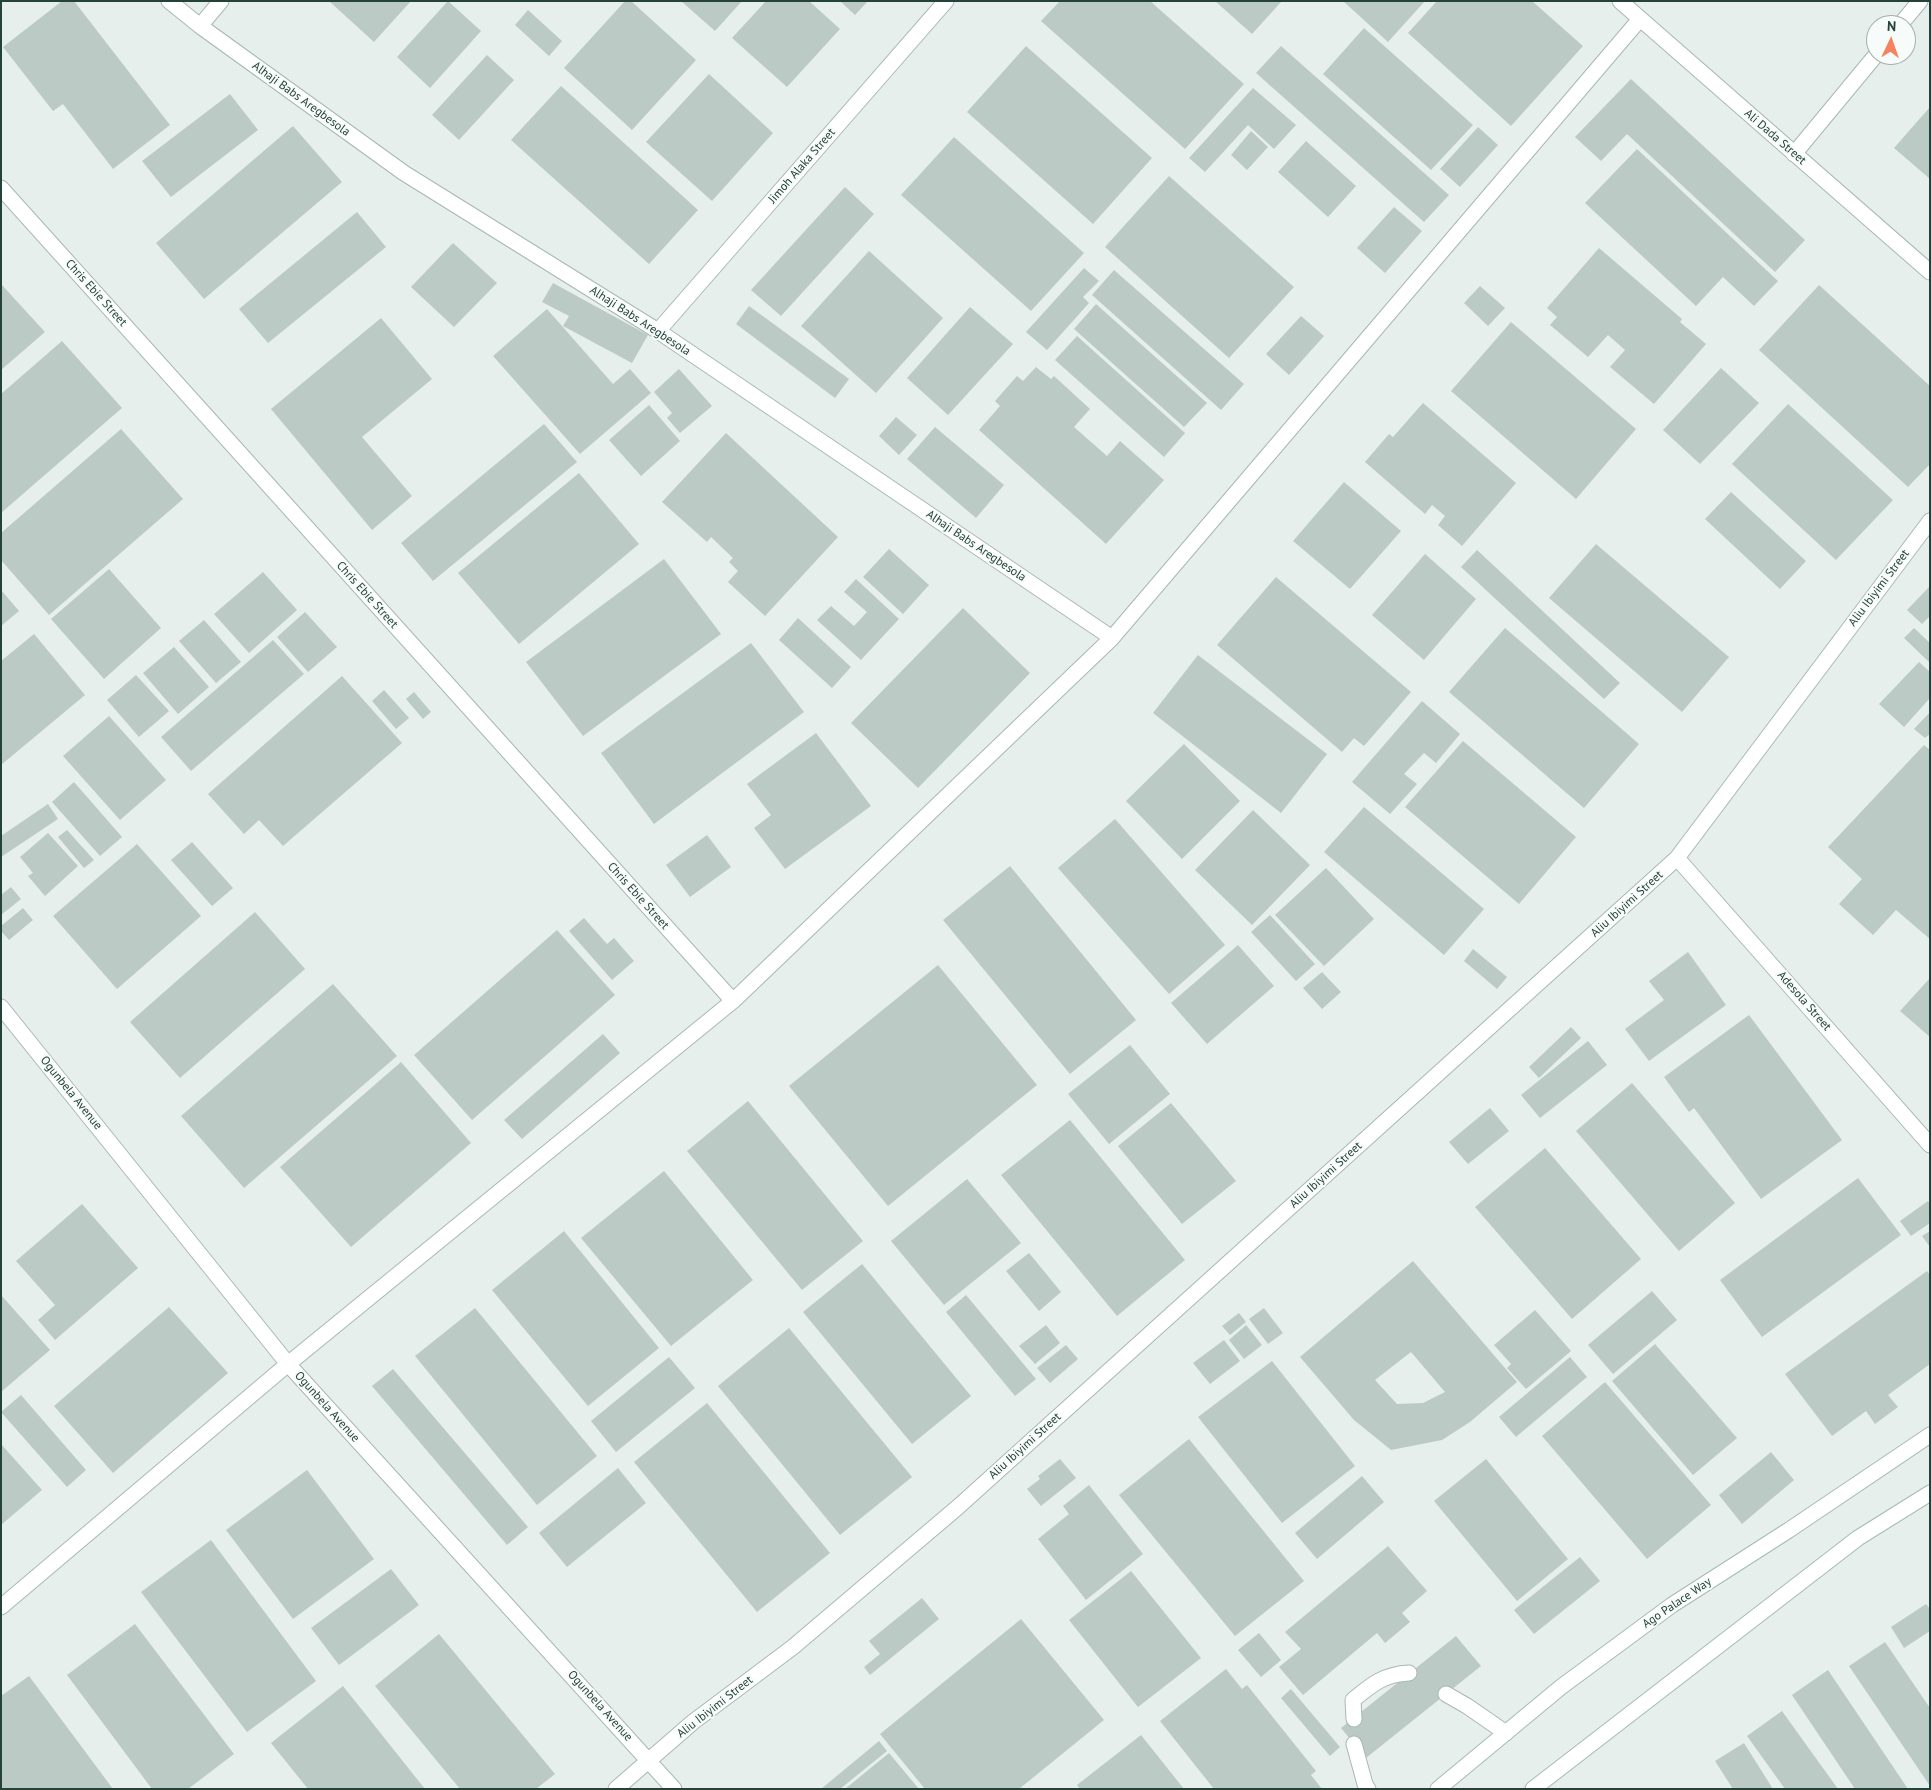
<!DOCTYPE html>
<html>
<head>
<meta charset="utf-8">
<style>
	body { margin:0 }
	#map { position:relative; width:1931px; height:1790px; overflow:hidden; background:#e6efeb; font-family:"PT Sans",sans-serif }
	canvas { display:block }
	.frame { position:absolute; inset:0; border:2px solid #24423a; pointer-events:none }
	.north { position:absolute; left:1866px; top:15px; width:50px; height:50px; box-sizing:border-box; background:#f7fbf9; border:1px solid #a3b1ad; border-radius:50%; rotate:3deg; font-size:14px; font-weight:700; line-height:20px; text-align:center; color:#24423a }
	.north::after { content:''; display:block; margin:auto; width:18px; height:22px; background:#f4845f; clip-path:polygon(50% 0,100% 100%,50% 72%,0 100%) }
</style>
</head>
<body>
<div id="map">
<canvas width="1931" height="1790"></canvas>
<div class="frame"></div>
<div class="north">N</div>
</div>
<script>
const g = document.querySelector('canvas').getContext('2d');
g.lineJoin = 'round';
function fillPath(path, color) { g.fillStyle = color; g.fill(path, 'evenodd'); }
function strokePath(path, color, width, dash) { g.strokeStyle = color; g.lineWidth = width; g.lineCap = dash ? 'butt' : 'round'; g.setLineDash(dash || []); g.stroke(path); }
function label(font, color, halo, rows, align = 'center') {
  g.font = font + ' "PT Sans",sans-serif'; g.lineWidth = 4; g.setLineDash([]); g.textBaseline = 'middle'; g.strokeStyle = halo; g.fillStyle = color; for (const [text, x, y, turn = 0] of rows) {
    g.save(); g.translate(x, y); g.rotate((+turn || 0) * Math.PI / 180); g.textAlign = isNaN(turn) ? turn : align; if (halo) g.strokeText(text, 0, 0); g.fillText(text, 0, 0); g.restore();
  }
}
fillPath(new Path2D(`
	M62,1H74L170,125L113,169L63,104L53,111L3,47Z
	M329,1H411L374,42Z
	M448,1L481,31L430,88L397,57Z
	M625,1H631L696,60L632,130L564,68Z
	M681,1H742L715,31Z
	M766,1H809L840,29L787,87L732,38Z
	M840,1H868L855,15Z
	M1060,1H1150L1244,84L1185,149L1041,21Z
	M1215,1H1282L1252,34Z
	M1343,1H1425L1388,42Z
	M1437,1H1532L1583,46L1511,126L1408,33Z
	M528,10L562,41L549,56L515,25Z
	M1364,28L1473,125L1431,170L1323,74Z
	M1026,46L1152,158L1093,224L967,112Z
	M1281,46L1449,195L1424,222L1256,73Z
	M487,55L514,80L459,140L432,115Z
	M709,74L773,133L712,201L646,142Z
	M1631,79L1805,240L1775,272L1627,134L1601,161L1575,137Z
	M561,86L698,210L649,264L511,140Z
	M1253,88L1296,125L1274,149L1248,125L1205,172L1189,158Z
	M230,94L258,130L171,197L142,161Z
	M1930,107V179L1894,148Z
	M293,126L342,182L204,299L156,243Z
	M1478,127L1498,145L1460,187L1440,169Z
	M1251,131L1268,147L1247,170L1231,155Z
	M954,137L1084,253L1031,311L901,195Z
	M1306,141L1356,186L1328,217L1278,172Z
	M1637,149L1778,281L1754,306L1723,277L1696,306L1585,203Z
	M1169,176L1294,287L1229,358L1105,247Z
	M845,187L874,214L781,316L751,290Z
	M1394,207L1422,231L1385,273L1357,248Z
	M357,212L386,247L268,343L239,309Z
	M453,243L497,283L454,327L411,287Z
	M1599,248L1682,319L1680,322L1706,344L1654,404L1610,367L1625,350L1608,335L1588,357L1550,325L1557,317L1547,308Z
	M869,251L943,318L876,393L801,326Z
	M1084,268L1099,281L1083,297L1089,303L1047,350L1026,332Z
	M1114,270L1244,384L1221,410L1092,295Z
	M553,283L648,335L632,363L563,326L569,316L542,302Z
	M1,284L45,332L1,370Z
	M1819,285L1930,386V464L1908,487L1759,350Z
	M1480,286L1505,308L1488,326L1464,303Z
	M1096,304L1207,403L1184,427L1074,329Z
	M749,306L849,379L835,398L736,324Z
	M970,307L1013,344L948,415L907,378Z
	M547,309L613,384L630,369L651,393L580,454L493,356Z
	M1301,316L1324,336L1289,375L1266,354Z
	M381,318L432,379L362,437L412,496L372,530L271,409Z
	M1511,322L1636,429L1576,499L1451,391Z
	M1077,336L1185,433L1164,457L1055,360Z
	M62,341L122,408L1,513V394Z
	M1036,367L1051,379L1054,376L1090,409L1074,427L1107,456L1120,441L1164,480L1106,544L979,430L1000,406L995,401L1017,376L1023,381Z
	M1721,368L1759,403L1700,464L1663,430Z
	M679,369L712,406L680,433L667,418L672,413L654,392Z
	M1423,403L1516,483L1462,546L1438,525L1445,516L1432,505L1425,514L1365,462L1389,434L1393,437Z
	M1788,404L1893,500L1836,560L1732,464Z
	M649,405L680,441L641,476L609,440Z
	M896,417L917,435L899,455L879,436Z
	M544,424L577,462L433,581L401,543Z
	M935,427L1004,485L976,518L907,459Z
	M121,429L183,499L49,615L1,560V533Z
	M726,433L838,537L765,616L728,582L738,571L729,562L733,558L711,537L707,542L662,502Z
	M579,473L639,544L519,644L458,573Z
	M1344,482L1401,531L1350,589L1293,541Z
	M1731,492L1806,561L1780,589L1705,519Z
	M1596,544L1729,657L1682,712L1549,598Z
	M889,549L929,585L903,614L863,577Z
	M1477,550L1620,683L1604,699L1461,567Z
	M1425,554L1476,599L1424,660L1372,615Z
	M664,559L721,634L583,736L526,662Z
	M109,569L161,628L104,679L51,619Z
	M263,572L297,610L249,653L214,614Z
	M1276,577L1411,692L1364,746L1354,738L1342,752L1217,645Z
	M856,579L899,619L861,660L817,620L831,606L854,626L867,612L844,592Z
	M1930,586V616L1922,624L1907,610Z
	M1,590L19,611L1,626Z
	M963,608L1030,673L918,788L851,723Z
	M305,612L337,647L308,672L277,637Z
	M798,618L851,667L832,688L779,640Z
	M204,620L241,662L216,683L179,641Z
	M1505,628L1639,744L1584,808L1449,692Z
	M1914,628L1930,643V663L1904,638Z
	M34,634L85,695L1,765V661Z
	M273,640L304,674L191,771L161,737Z
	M751,643L804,712L654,824L601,753Z
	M174,647L209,687L178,714L143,673Z
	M1198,655L1327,754L1281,813L1153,713Z
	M1919,662L1930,672V698L1904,727L1879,704Z
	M136,675L169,711L139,737L107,700Z
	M342,676L402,743L283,846L259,820L244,834L208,794Z
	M384,690L409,718L396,729L372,701Z
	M414,692L431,712L423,719L406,699Z
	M1422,701L1460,734L1436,763L1424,753L1404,774L1417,784L1390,814L1352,782Z
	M1930,712V734L1925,738L1914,729Z
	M109,716L166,780L120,820L63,756Z
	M816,733L871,806L785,869L754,828L771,815L747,784Z
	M1463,741L1576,837L1519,904L1405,807Z
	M1184,744L1240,801L1182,859L1126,801Z
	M1924,745L1930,750V939L1896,910L1873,935L1839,904L1862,879L1828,847Z
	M74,782L122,837L100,856L52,802Z
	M48,804L58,819L1,857V836Z
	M1364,807L1484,909L1444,955L1324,852Z
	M1253,810L1310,865L1252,925L1195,870Z
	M1115,819L1225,945L1169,994L1058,868Z
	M67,830L94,860L84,868L58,837Z
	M48,833L78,866L45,896L28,876L33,873L20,857Z
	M707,835L731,867L690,897L666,865Z
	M192,842L233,888L212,906L171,860Z
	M137,844L201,916L117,989L53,916Z
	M1010,866L1136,1020L1070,1074L943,920Z
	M1326,868L1374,919L1324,966L1275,915Z
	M11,887L21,899L1,915V895Z
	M23,908L33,920L9,940L1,931V926Z
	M255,912L305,969L180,1078L130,1022Z
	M1270,915L1315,964L1296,981L1251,932Z
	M584,918L607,944L614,938L634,961L612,980L569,931Z
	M557,930L615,995L472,1120L414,1055Z
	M1238,945L1274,986L1207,1044L1171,1003Z
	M1473,949L1507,977L1497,989L1464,961Z
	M1688,952L1726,1005L1649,1061L1625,1029L1664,1000L1649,981Z
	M938,965L1037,1085L888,1206L789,1086Z
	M1322,972L1341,992L1322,1009L1303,988Z
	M1930,978V1037L1900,1011Z
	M333,984L397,1056L244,1188L181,1116Z
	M1749,1015L1842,1140L1761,1199L1694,1108L1689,1112L1664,1077Z
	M1571,1027L1581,1038L1539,1078L1529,1067Z
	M603,1034L620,1053L522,1139L504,1120Z
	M1588,1041L1607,1065L1540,1118L1521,1095Z
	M1130,1045L1170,1094L1109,1144L1068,1094Z
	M401,1062L471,1143L351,1247L280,1167Z
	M1632,1083L1735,1203L1679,1251L1576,1131Z
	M748,1101L863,1241L802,1290L687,1151Z
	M1171,1103L1236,1181L1182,1224L1118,1146Z
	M1490,1108L1509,1131L1468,1164L1449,1142Z
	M1070,1120L1185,1260L1117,1316L1001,1175Z
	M1545,1148L1641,1259L1572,1319L1475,1207Z
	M664,1171L753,1280L671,1346L581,1238Z
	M1858,1178L1901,1235L1762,1337L1720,1280Z
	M967,1179L1021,1243L944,1305L891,1241Z
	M1928,1201L1930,1204V1223L1911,1236L1900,1221Z
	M82,1204L138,1268L55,1340L38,1320L55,1305L16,1261Z
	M564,1231L659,1348L588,1406L492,1290Z
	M1930,1231V1247L1922,1236Z
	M1029,1253L1061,1292L1039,1311L1006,1271Z
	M1413,1261L1517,1382L1470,1422L1442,1440L1391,1450L1354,1420L1300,1357ZM1411,1352L1445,1392L1423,1403L1397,1404L1375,1380Z
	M862,1264L971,1396L912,1444L803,1312Z
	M1927,1271L1930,1275V1364L1888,1395L1898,1407L1875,1424L1866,1411L1832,1436L1785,1374Z
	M1652,1291L1677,1320L1613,1374L1588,1345Z
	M1,1295L50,1350L1,1392Z
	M966,1295L1036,1379L1015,1396L946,1312Z
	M169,1307L228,1373L113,1473L54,1406Z
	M475,1308L597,1456L537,1505L415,1356Z
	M1264,1308L1283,1333L1268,1344L1249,1319Z
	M1535,1310L1571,1351L1526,1389L1507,1368L1511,1364L1494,1345Z
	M1239,1313L1246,1322L1230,1335L1222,1326Z
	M1046,1325L1060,1343L1035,1364L1019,1346Z
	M1246,1325L1262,1345L1244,1359L1229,1340Z
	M789,1328L912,1477L840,1535L718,1386Z
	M1224,1340L1240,1361L1210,1384L1193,1363Z
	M1655,1344L1737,1438L1693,1475L1612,1381Z
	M1066,1345L1078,1359L1050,1383L1037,1368Z
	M669,1357L695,1388L616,1452L591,1421Z
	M1570,1357L1587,1377L1516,1437L1499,1417Z
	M1272,1361L1355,1466L1282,1523L1198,1417Z
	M393,1369L528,1527L507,1545L372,1386Z
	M1605,1382L1711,1505L1647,1559L1542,1436Z
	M21,1395L86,1470L67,1487L1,1412Z
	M707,1403L830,1553L757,1612L634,1462Z
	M1189,1439L1304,1581L1235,1636L1119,1495Z
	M1,1444L42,1490L1,1525Z
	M1771,1452L1794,1480L1742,1524L1719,1495Z
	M1060,1459L1076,1478L1041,1506L1027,1489L1040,1479L1038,1476Z
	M1486,1459L1568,1559L1517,1601L1434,1501Z
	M618,1468L646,1503L567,1567L539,1533Z
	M307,1470L374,1559L293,1619L226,1530Z
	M1362,1476L1384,1502L1317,1559L1295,1533Z
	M1089,1485L1143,1554L1086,1600L1038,1539L1069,1514L1063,1506Z
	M211,1540L316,1681L247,1732L141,1592Z
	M1388,1546L1427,1591L1402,1613L1410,1622L1385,1643L1377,1633L1303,1695L1279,1667L1301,1649L1285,1632Z
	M1580,1557L1600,1581L1534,1634L1514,1610Z
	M391,1569L419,1605L339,1665L311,1628Z
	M1131,1571L1201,1658L1138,1707L1069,1620Z
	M922,1598L939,1619L870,1675L864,1667L880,1654L869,1641Z
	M1926,1604L1930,1609V1631L1904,1648L1891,1627Z
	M1021,1619L1104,1720L1019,1789H925L880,1734Z
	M135,1624L234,1754L188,1789H152L67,1675Z
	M1259,1633L1281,1660L1261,1677L1238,1650Z
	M439,1634L555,1774L536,1789H460L375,1686Z
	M1456,1636L1481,1666L1366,1758L1341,1728Z
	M1885,1642L1930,1708V1786L1849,1666Z
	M1226,1669L1242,1689L1247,1685L1316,1771L1311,1775L1322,1789H1214L1160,1721Z
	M1828,1670L1908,1789H1855L1792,1695Z
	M29,1676L113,1789H3L1,1786V1696Z
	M343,1686L425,1789H308L271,1743Z
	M1291,1689L1340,1747L1330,1756L1281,1698Z
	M1782,1711L1838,1789H1785L1747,1736Z
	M1141,1735L1184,1789H1080L1077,1785Z
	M879,1741L887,1751L840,1789H821Z
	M1744,1743L1773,1789H1733L1715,1761Z
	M889,1753L919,1789H845Z`), '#bbcac4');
const service = new Path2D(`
	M1900,25L1920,1
	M1794,154L1876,55
	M1446,1694L1467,1706L1506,1733
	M1354,1719L1353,1700C1371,1685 1384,1674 1409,1673
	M1354,1744L1365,1784L1368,1789`);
const minor = new Path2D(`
	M169,1L200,26L404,173L658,331L1112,638
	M1620,1L1930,272
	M200,26L221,1
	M1,188L733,1001
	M658,331L946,1
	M1677,858L1930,1145
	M1,1007L288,1364L674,1789
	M1,1607L288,1364L733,1001L1112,638L1640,19
	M616,1789L693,1722L793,1647L958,1507L1677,858L1930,521`);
const secondary = new Path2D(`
	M1438,1789L1561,1687L1672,1605L1789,1530L1930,1435
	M1533,1789L1858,1538L1930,1493`);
strokePath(service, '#a8b8b2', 17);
strokePath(minor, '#a8b8b2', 17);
strokePath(secondary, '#a4bbb3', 17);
strokePath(service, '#fff', 15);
strokePath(minor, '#fff', 15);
strokePath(secondary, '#fff', 15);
label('12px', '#24423a', '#f7fbf9', [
	["Alhaji Babs Aregbesola",301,99,36],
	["Ali Dada Street",1775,137,41],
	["Jimoh Alaka Street",802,166,-49],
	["Chris Ebie Street",96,293,48],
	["Alhaji Babs Aregbesola",640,321,33],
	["Alhaji Babs Aregbesola",976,546,34],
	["Aliu Ibiyimi Street",1879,588,-53],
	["Chris Ebie Street",367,595,48],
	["Chris Ebie Street",638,896,48],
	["Aliu Ibiyimi Street",1627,904,-42],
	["Adesola Street",1804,1001,49],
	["Ogunbela Avenue",71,1093,51],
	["Aliu Ibiyimi Street",1326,1175,-42],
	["Ogunbela Avenue",327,1407,48],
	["Aliu Ibiyimi Street",1025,1446,-42],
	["Ago Palace Way",1677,1603,-34],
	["Ogunbela Avenue",600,1706,48],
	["Aliu Ibiyimi Street",715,1707,-38]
]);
</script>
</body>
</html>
